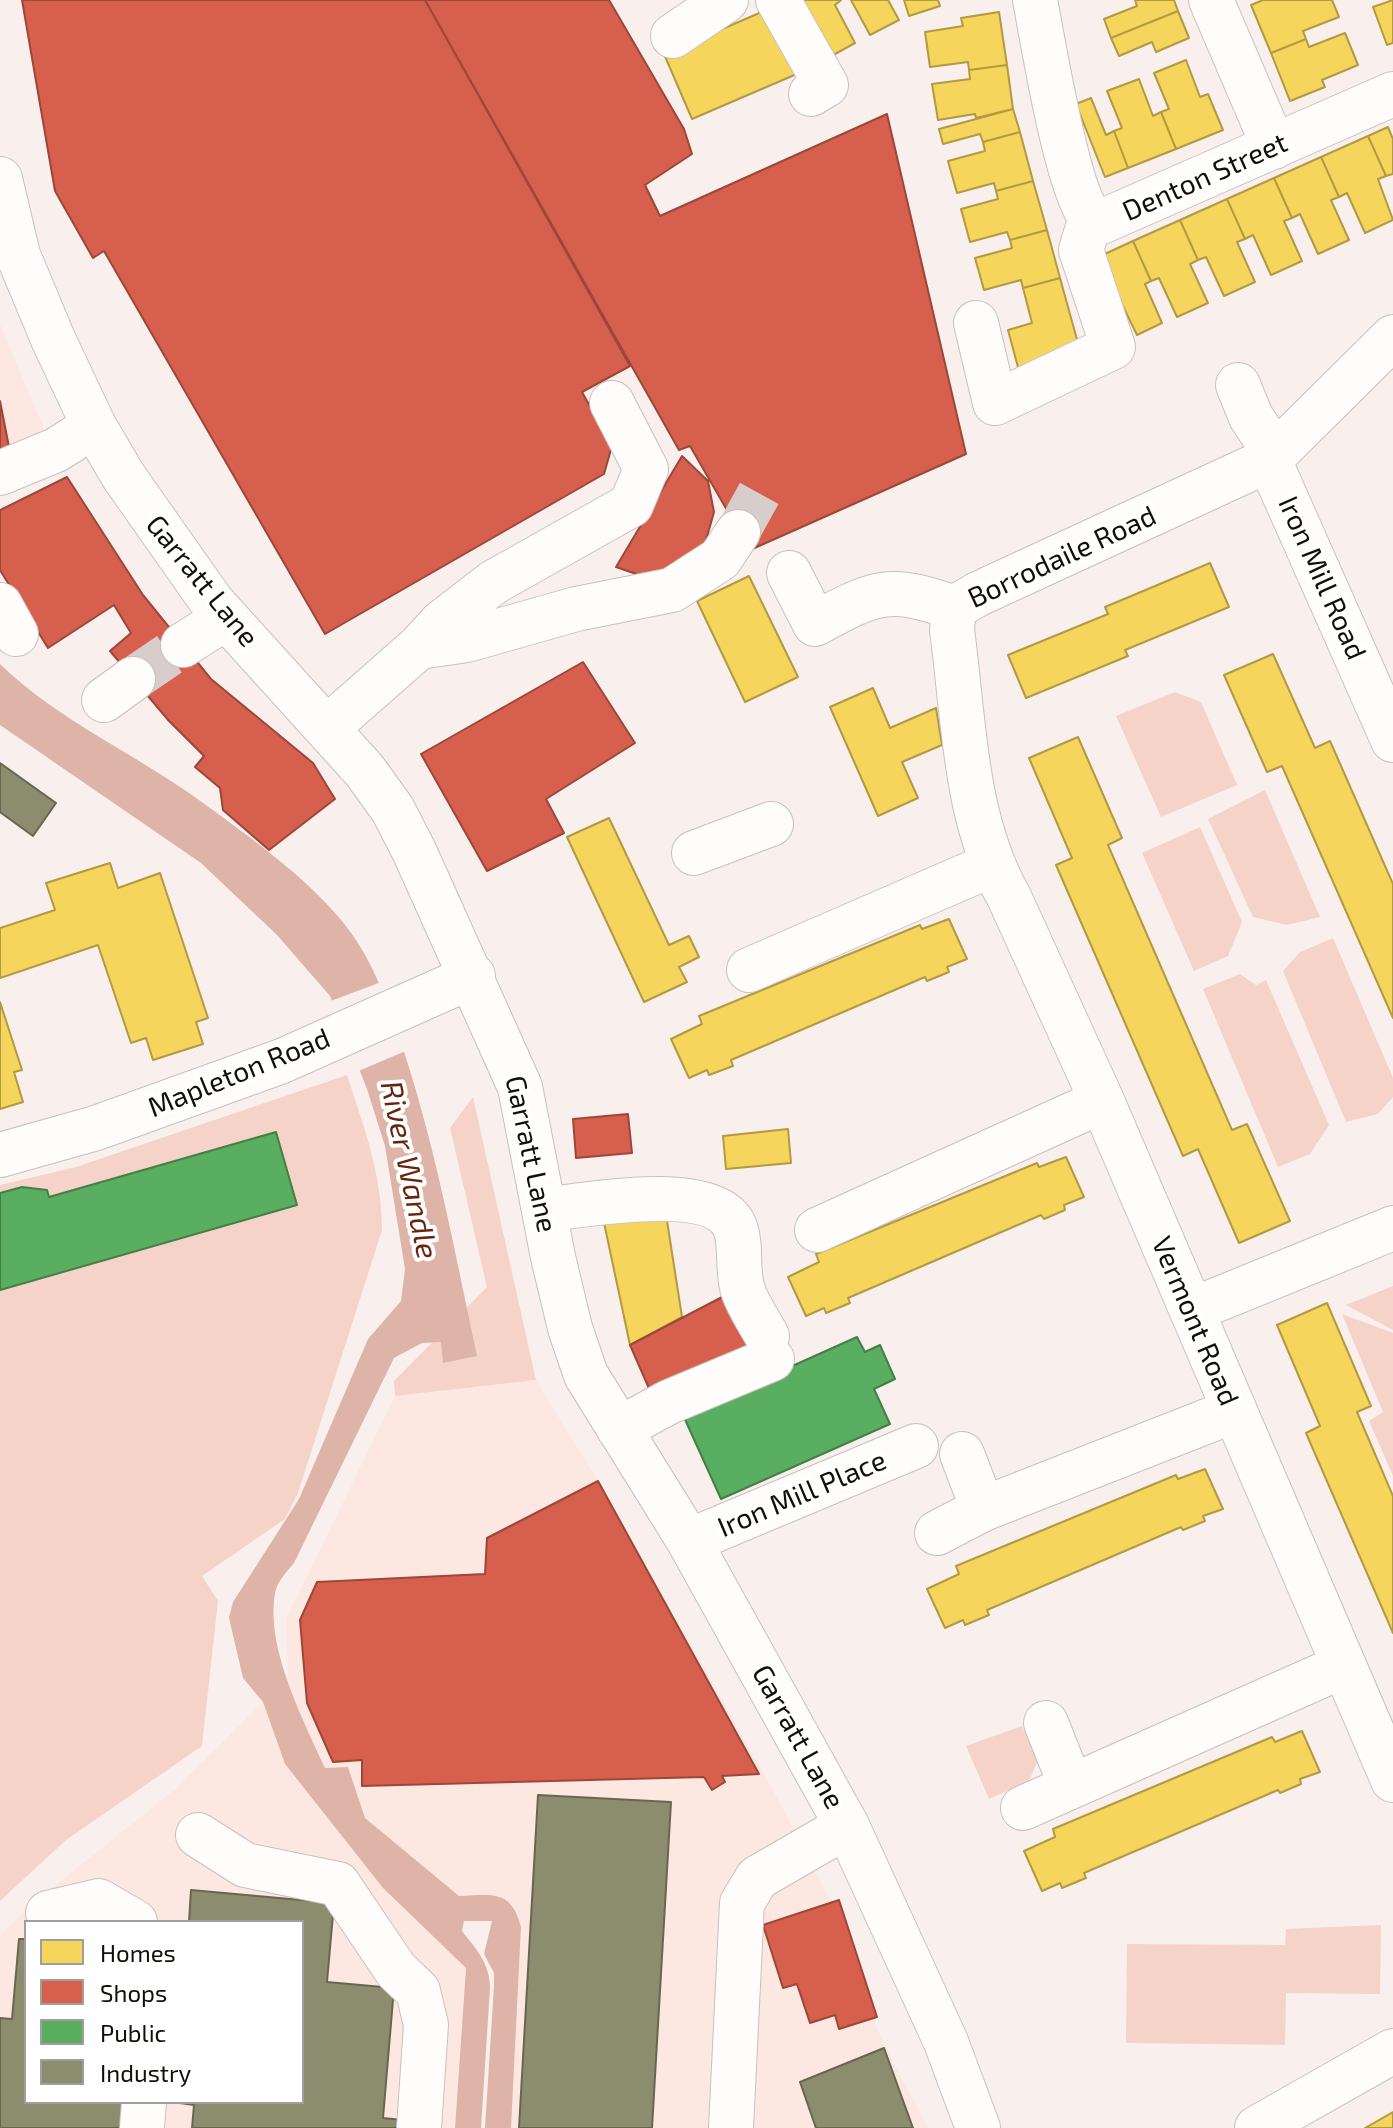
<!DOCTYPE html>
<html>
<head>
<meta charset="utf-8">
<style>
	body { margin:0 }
	#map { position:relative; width:1393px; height:2128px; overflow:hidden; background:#f9f0ed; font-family:"Exo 2",sans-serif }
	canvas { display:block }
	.legend { position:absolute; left:24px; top:1920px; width:280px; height:184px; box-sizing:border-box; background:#fff; border:2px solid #a19f9d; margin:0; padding:10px 14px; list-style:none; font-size:24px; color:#140e0b }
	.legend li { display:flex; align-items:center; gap:16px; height:40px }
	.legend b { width:40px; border:2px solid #a19f9d }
</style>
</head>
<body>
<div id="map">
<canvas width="1393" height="2128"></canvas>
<ul class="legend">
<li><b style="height:22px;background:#f6d55c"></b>Homes</li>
<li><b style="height:22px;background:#d6604d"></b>Shops</li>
<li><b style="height:22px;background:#5aae61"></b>Public</li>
<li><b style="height:22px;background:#8c8c6e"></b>Industry</li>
</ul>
</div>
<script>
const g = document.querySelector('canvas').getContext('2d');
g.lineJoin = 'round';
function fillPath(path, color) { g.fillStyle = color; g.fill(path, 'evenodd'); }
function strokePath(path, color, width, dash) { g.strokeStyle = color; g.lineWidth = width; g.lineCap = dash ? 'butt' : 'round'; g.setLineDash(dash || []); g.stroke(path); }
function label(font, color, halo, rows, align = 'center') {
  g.font = font + ' "Exo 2",sans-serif'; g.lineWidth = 8; g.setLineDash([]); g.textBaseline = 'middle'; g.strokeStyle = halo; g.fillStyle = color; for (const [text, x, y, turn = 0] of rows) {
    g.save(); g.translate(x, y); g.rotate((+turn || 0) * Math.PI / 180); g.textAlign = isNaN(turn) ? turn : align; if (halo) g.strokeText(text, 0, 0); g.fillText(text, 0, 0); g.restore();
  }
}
fillPath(new Path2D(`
	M0,324L45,431L0,458Z
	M536,1380L598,1481L778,1799L831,1902L825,1905L882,2040L928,2128H511L521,1928L516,1908L500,1896H459L365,1818L348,1767L325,1768L288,1688L286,1619L395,1396Z
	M263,1702L285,1764L383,1888L466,1968L455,2128H0V1936L31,1905L175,1789ZM26,1922H302V2102H26Z`), '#fce8e0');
fillPath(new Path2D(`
	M1175,692L1201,702L1237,785L1161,817L1116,716Z
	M1265,790L1320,917L1287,925L1253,917L1208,819Z
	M1200,827L1242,922L1228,956L1194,971L1142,853Z
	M1333,938L1393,1078V1097L1378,1114L1346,1122L1283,971L1300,952Z
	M1240,974L1256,985L1266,980L1329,1125L1310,1154L1278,1167L1203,989Z
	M347,1075C364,1127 382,1175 382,1230L298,1493L285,1519L202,1576L218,1601L202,1746L66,1840L0,1901V1185L76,1167Z
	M473,1097L536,1380L395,1396L394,1381L487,1287L450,1128Z
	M1393,1286V1330L1346,1305Z
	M1342,1314L1393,1333V1476L1369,1421L1383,1412Z
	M1022,1726L1038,1760L1029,1781L989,1799L966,1746Z
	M1381,1925L1380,1994L1286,1993L1285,2045L1126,2043L1127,1944L1285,1945L1286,1929Z`), '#f5d3c8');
fillPath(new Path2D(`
	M0,664C59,721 134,753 199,800C248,836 303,874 342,921C370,955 384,993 398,1034C434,1138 454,1248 477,1356L443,1363L441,1342L422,1343L394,1358L294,1563C288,1570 279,1580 276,1589C263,1643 303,1719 325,1768L348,1767L365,1818L459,1896C493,1895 511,1889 521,1927L511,2128H485L494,1986V1973L484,1954L492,1921H464L462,1931C477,1950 490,1964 490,1988L481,2128H455L466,1968L383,1888L285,1764L263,1702L243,1678L229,1618L233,1602L299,1499L368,1339L401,1301L405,1269L385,1146L367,1089L330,996L277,935L201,863L0,725Z`), '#ddb4a7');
fillPath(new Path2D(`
	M384,981L408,1050L356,1072L328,1002Z`), '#f9f0ed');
const homes = new Path2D(`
	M785,0H841L835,5L855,43L826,59Z
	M851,0H888L899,20L870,35Z
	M904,0H938L940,6L909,16Z
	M1135,0H1174L1178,11L1111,38L1104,19L1137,6Z
	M1263,0H1332L1339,17L1303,31L1306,39L1271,53L1251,5Z
	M1393,0V43L1387,45L1373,7Z
	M771,8L799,73L692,119L664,54Z
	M1178,11L1189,38L1156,52L1152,42L1119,56L1111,38Z
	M999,12L1007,65L969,70L968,62L930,67L925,32L963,26L961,18Z
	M1345,33L1358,65L1322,80L1325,87L1290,101L1271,53L1306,39L1309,47Z
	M1186,60L1200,97L1208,94L1223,130L1176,149L1161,112L1169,109L1154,73Z
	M1007,65L1013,109L976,118L975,114L938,120L932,84L970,79L969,70Z
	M1139,79L1153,116L1161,112L1176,149L1128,168L1114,131L1122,128L1107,91Z
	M1091,98L1106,135L1114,131L1128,168L1105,177L1076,104Z
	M1013,109L1020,132L983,142L980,134L943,144L939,129Z
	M1388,127L1393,139V174L1386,176L1368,136Z
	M1020,132L1033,181L996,191L994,183L957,193L948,161L985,151L983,142Z
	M1368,136L1386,176L1378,179L1393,220L1365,233L1347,193L1339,197L1321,157Z
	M1321,157L1339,197L1331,200L1349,240L1318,254L1300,214L1292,218L1274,178Z
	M1274,178L1292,218L1284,221L1302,261L1271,275L1253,235L1245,239L1227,199Z
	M1033,181L1047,230L1010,240L1007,232L970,242L961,209L998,199L996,191Z
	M1227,199L1245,239L1237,242L1255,282L1224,296L1206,257L1198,260L1180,220Z
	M1180,220L1198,260L1190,264L1208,303L1177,317L1159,278L1151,281L1133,241Z
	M1047,230L1060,278L1023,288L1021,280L984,290L975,258L1012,248L1010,240Z
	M1133,241L1151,281L1145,284L1162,323L1137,335L1118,296L1094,259Z
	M1060,278L1081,354L1019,371L1008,330L1032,323L1023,288Z
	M1210,563L1229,607L1125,650L1128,656L1026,698L1008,655L1108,614L1105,607Z
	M749,576L798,677L745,702L697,601Z
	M1273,654L1315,748L1330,741L1393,884V1018L1282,766L1267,772L1224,675Z
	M873,688L890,728L936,708L942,745L902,762L918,798L878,816L830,707Z
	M1078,737L1122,838L1108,845L1232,1130L1247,1124L1290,1221L1239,1243L1198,1149L1183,1156L1056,865L1072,858L1029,758Z
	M609,818L669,945L689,936L699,957L679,967L687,982L644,1002L567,837Z
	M110,863L118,888L160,873L208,1018L196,1022L203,1044L153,1060L146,1038L131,1043L98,945L0,978V928L55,910L46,883Z
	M949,919L967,959L947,967L949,972L927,981L925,977L731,1060L733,1066L709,1075L707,1070L689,1078L671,1039L702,1024L699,1016L920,925L922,929Z
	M0,1002L22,1070L14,1072L23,1102L0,1109Z
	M788,1129L791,1163L726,1169L723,1136Z
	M1066,1157L1084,1197L1064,1205L1065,1210L1044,1219L1041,1215L848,1298L850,1303L826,1313L824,1308L806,1316L788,1277L819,1262L816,1254L1037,1163L1039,1167Z
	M665,1208L682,1317L630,1345L603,1218Z
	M1327,1303L1371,1406L1357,1412L1393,1496V1633L1306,1433L1320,1426L1277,1325Z
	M1205,1469L1223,1509L1203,1516L1205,1521L1183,1530L1181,1527L987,1610L989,1615L965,1625L963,1620L945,1628L927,1589L959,1574L956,1566L1176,1475L1178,1479Z
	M1302,1731L1320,1772L1300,1779L1301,1784L1280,1793L1278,1790L1084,1873L1086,1878L1062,1888L1060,1883L1042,1891L1024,1851L1055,1837L1053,1829L1272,1737L1275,1742Z
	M1393,2112V2128H1365Z`);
fillPath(homes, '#f6d55c');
strokePath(homes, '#b29944', 2);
const shops = new Path2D(`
	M22,0H425L630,366L582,392L612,446L604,474L325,634L104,251L93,258L55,191Z
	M425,0H609L684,129L692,154L645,185L660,216L887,114L966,454L750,550L690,446L679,450Z
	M0,401L9,447L0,449Z
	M682,456L708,481L714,512L705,544L681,570L648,578L616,567Z
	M67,477L143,595L211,679L313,763L335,799L269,850L223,810L220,788L195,767L204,756L169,721L110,651L131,633L114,605L48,648L0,570V510Z
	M583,662L635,743L546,799L564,833L487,871L421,754Z
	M628,1114L632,1153L576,1158L573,1119Z
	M726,1295L756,1351L651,1393L630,1345Z
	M598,1481L759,1774L722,1776L725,1782L712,1790L704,1777L362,1786V1760L333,1762L307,1703L300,1620L317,1582L485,1574L487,1538Z
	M839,1900L877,2017L839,2029L835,2015L810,2023L797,1984L783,1988L763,1925Z`);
fillPath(shops, '#d6604d');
strokePath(shops, '#9c4739', 2);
const public = new Path2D(`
	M276,1132L297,1205L0,1290V1193L22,1187L47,1190L49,1197Z
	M857,1337L865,1352L880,1345L895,1379L874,1389L890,1424L721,1499L683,1415Z`);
fillPath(public, '#5aae61');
strokePath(public, '#457e47', 2);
const industry = new Path2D(`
	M0,763L56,803L33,836L0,812Z
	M538,1795L671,1802L652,2128H519Z
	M191,1890L334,1903L327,1982L394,1988L383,2118L413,2121L412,2128H192L194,2105L173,2102H302V1922H189Z
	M19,1939H26V2102H128L126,2128H0V2018L12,2019Z
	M884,2048L913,2128H816L800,2082Z`);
fillPath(industry, '#8c8c6e');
strokePath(industry, '#686650', 2);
strokePath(new Path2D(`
	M738,532L760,492
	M133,679L183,645`), '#d7cecb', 44, [44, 22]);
const minor = new Path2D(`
	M778,0L826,85L811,94
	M1035,0C1043,42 1067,189 1090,216C1092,218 1099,221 1101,222L1393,94
	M1211,0L1274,147
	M673,36L726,0
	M976,323L995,403L1113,347L1081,250L1091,217
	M1393,337L1269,460L978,594L954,608L952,630C964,718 964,818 1009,897L1102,1101L1393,1780
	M1238,385L1251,417L1275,453
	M1269,460L1393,740
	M0,473L56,450L94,426
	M789,573L815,624C874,592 888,584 954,608
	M0,605L16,634
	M183,645L226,618
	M419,647L467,640L576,609L672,590L720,559L738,532
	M104,700L133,679
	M328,727L419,647L441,623L494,582L631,505L646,469L612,403
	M694,853L771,824
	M749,970L991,865
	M0,1155L96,1128L282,1061L473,976
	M544,1210C585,1205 712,1181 734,1225C742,1242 737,1268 742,1287C746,1303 759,1321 767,1336
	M817,1230L1102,1101
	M1192,1310L1393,1228
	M619,1429L669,1402L772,1359
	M962,1454L983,1509
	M937,1533L983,1509L1233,1411
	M689,1541L916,1446
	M1046,1723L1071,1786
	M1023,1808L1343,1666
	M198,1835L245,1865L338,1884L396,1970L418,1991L426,2025L419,2128
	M48,1913L99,1901L135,1922
	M142,2128L144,2102
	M731,2128L742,1903L757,1878L847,1826
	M1257,2128L1393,2051`);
const major = new Path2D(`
	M0,179L18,255L53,339L94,426L124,477L212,602L365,771L393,810L415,853L520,1087L553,1257L570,1328L586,1375L689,1541L847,1826L946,2042L978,2128`);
strokePath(minor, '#c8c0be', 46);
strokePath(major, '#c8c0be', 46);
strokePath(minor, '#fefdfc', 44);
strokePath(major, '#fefdfc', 44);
label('28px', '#140e0b', '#fff', [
	["Denton Street",1205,177,-24],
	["Borrodaile Road",1062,557,-25],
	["Iron Mill Road",1322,578,66],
	["Garratt Lane",202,581,51],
	["Mapleton Road",239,1073,-22],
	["Garratt Lane",531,1154,78],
	["Vermont Road",1195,1321,67],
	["Iron Mill Place",802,1494,-23],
	["Garratt Lane",798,1737,61]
]);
label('italic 30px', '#66260d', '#fff', [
	["River Wandle",409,1170,78]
]);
</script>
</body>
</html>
